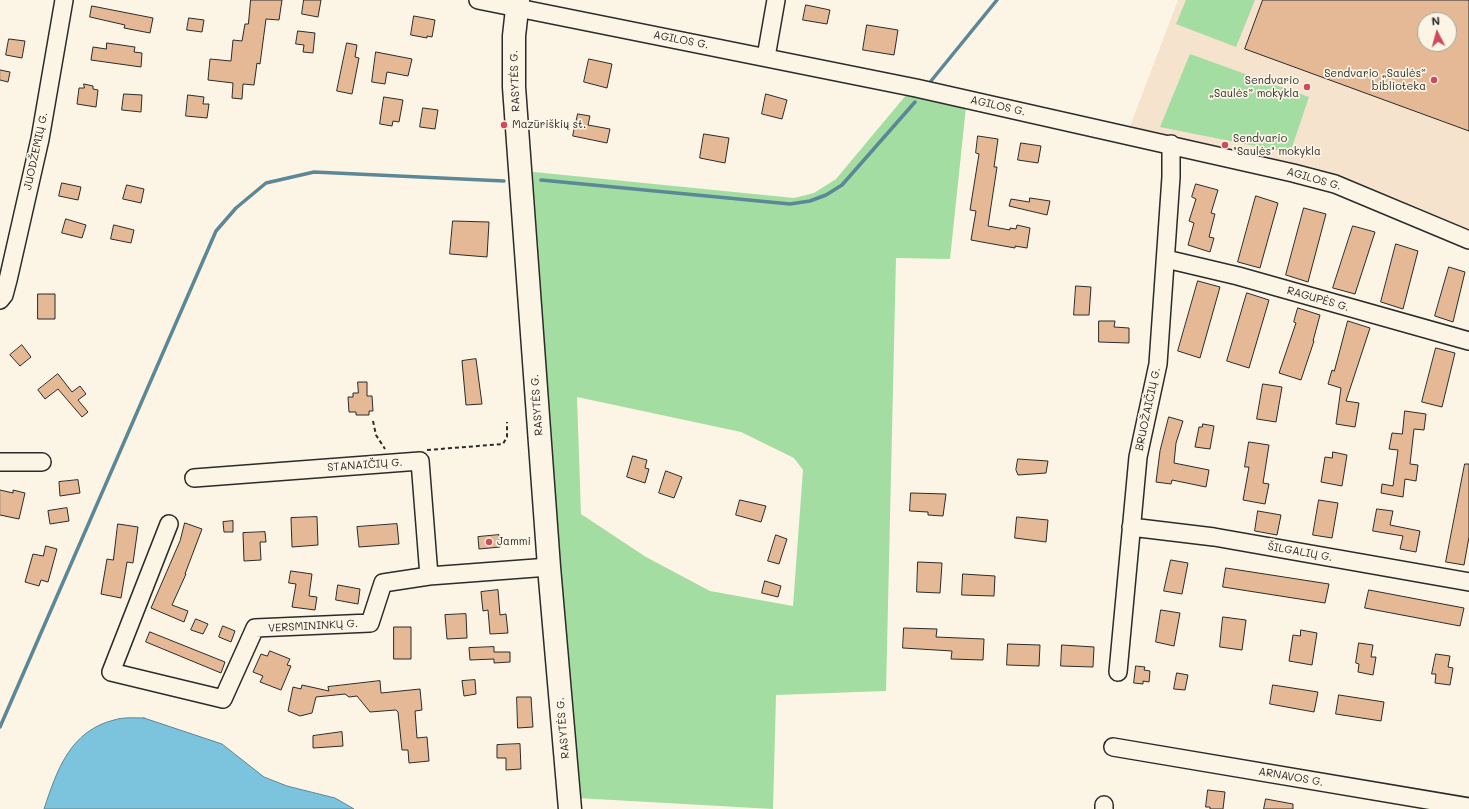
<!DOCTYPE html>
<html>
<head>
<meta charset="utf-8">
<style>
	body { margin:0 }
	#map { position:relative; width:1469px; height:809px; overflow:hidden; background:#fcf5e5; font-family:Mali,sans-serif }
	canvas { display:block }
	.north { position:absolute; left:1417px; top:12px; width:40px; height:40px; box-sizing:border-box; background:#fcf5e5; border:1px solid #a8a49b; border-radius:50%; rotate:354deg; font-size:11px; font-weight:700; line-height:16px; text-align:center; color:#2b2b2b }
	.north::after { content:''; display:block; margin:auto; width:14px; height:18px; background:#d1495b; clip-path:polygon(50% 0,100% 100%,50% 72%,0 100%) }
</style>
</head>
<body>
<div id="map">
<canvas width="1469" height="809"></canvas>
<div class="north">N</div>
</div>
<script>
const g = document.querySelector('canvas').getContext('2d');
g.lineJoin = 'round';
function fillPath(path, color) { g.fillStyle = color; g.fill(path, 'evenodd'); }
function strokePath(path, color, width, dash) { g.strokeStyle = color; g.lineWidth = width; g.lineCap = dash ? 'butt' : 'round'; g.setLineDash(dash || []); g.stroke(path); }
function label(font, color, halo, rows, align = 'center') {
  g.font = font + ' Mali,sans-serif'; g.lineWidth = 3.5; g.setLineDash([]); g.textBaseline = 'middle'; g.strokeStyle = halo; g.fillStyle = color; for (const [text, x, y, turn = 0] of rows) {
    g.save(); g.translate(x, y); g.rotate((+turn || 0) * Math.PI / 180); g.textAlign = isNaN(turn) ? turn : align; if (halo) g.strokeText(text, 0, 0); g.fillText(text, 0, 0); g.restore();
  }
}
fillPath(new Path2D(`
	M1178,0H1469V233L1129,129ZM1425,20H1449V44H1425Z`), '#f5e3cd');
fillPath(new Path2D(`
	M1186,0H1255L1236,47L1176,24Z
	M1190,54L1309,97L1290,153L1160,127Z
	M907,94L966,107L950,259L896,258L886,691L776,695L773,809L577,798L524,171L794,198L814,193L836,179ZM577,397L741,432L794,458L803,470L793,606L710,591L646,557L581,514Z`), '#a3dda2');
const water = new Path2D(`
	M144,718L222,744L264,777L287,786L335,798L354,809H44C57,770 70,731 114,720C123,717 134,718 144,718Z`);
fillPath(water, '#7cc4dd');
strokePath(water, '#5c8796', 1);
strokePath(new Path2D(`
	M931,81L997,0
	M541,180L790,204L810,201L826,195L842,185L915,102
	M0,727L216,231L236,208L266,183L314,172L504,181`), '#5c8796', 3.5);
const building = new Path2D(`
	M251,0H282L279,20L266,19L260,64L257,63L254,85L243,84L242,99L232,98L233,83L208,80L210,59L231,61L233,40L242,41L245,24H248Z
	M304,0H321L318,17L302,14Z
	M1263,0H1469V131L1245,49ZM1425,20H1449V44H1425Z
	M806,5L830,10L827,24L803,20Z
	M92,6L153,18L150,33L124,28L125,25L90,17Z
	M414,16L435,20L432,37L427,36V38L411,35Z
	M189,18L204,20L202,32L187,30Z
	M867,25L898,30L894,55L863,50Z
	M298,31L315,33L313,53L303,52L304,45L296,44Z
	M9,39L25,41L22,58L6,55Z
	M107,43L135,47L134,52L142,53L141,67L91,60L93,47L106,49Z
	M347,43L357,45L355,57L359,58L352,94L337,91Z
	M376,52L412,59L408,76L387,72L385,84L372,82Z
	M589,59L612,64L607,88L584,82Z
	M0,70L10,72L8,82L0,80Z
	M84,84L93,86V89L98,90L96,107L77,104L79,88H84Z
	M124,94L142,95L141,112L122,110Z
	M766,94L787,100L782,119L762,114Z
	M188,95L204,97L203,104H209L207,118L186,116Z
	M384,97L403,100L399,122L393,121L392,126L380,124Z
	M423,108L438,110L435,129L420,127Z
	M578,114L590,116L588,125L610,129L607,143L573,136Z
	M704,134L729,138L725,163L700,158Z
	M978,136L998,139L994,167H997L988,226L1010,230V228L1016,229L1017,225L1030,228L1027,248L1015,246V248L971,240L976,211L970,210L979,154L976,153Z
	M1021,143L1041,146L1038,163L1018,160Z
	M62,183L81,187L78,200L59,196Z
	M1196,184L1218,190L1211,213L1215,214L1209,237L1214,238L1210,252L1188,245L1194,223L1189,221L1196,199L1192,197Z
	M127,185L144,189L141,203L123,199Z
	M1256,196L1278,203L1260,268L1238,262Z
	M1030,198L1050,201L1047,215L1009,206L1011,199L1029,202Z
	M1304,208L1326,214L1308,282L1286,275Z
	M66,219L86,225L82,238L62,233Z
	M453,221L489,222L487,257L450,254Z
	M114,225L134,230L131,243L111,239Z
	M1353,226L1375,232L1355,294L1333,288Z
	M1396,244L1418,251L1403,309L1381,302Z
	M1449,267L1465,272L1453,322L1435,316Z
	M1198,281L1220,287L1200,358L1178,351Z
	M1076,286L1091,287L1089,315H1074Z
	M1247,293L1269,300L1249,368L1227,361Z
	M38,294H55V319H38Z
	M1298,308L1320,315L1313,341H1314L1301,380L1279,373L1296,323L1294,322Z
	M1099,321H1115L1114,327L1129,328V343L1099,342Z
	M1348,321L1370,328L1346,401L1359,403L1355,427L1336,424L1341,388L1328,384L1332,370L1334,371Z
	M22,345L31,357L20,366L10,355Z
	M1436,348L1455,353L1442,407L1422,402Z
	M476,359L482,404L466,405L462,361Z
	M58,374L72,392L80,386L86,394L78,400L88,412L82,417L58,389L45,399L38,390Z
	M358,382H367V396H372L373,411H369V415H356V412H349L348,397H353V393H358Z
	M1263,384L1282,387L1276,422L1257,419Z
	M1405,411L1426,414L1424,430L1414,429L1410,464L1418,465L1416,481L1405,479L1403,497L1381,493L1382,484L1393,486L1398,450L1389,449L1392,433L1402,434Z
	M1169,417L1183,421L1176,443L1174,463L1209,470L1206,487L1172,480L1171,484L1156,482L1160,451Z
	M1203,424L1214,426L1210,449L1195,447L1199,427H1202Z
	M1249,442L1269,445L1263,483L1269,484L1265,504L1243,500L1249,467H1245Z
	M1333,452L1347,455L1342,486L1321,482L1325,457L1332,458Z
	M633,456L647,460L645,468L649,469L645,483L627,477Z
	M1018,459L1048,461L1046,473L1018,475L1016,470Z
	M1465,464H1469V537L1464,565L1446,562Z
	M666,471L682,477L674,498L659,493Z
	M78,480L80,493L60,496L59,482Z
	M0,490L13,493V490L25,493L19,519L0,515Z
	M911,493L946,494L943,516L928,515V512L910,511Z
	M740,500L766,506L761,522L736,515Z
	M1319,500L1338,503L1332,538L1313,535Z
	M67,508L69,521L50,524L48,511Z
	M1377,509L1393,511L1390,525L1420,531L1416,552L1400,549L1403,536L1373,531Z
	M1258,511L1281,515L1277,535L1255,531Z
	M317,517L318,545L292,547L291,518Z
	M1017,517L1048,520L1046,542L1015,538Z
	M233,521V532H224L223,522Z
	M185,523L202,529L185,574H186L172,605L188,611L184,622L151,608L180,541Z
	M118,524L138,527L133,563L127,562L121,598L101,594L107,559L113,560Z
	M397,524L399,544L359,547L357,527Z
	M265,532L266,542H260L261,560L244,561L243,533Z
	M499,535L500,547L479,549L478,537Z
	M776,535L787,539L779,564L768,561Z
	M46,546L57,549L48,582L41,580L39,586L25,582L33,554L43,556Z
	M1171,560L1188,563L1182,594L1164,591Z
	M918,562L942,563L940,593L917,592Z
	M1226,568L1329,584L1325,603L1223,587Z
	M291,571L312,574L309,596L317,597L315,610L292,607L296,584L289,583Z
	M963,574L995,576L994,596L962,595Z
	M765,581L781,586L778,597L762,593Z
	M338,585L360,589L358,604L336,600Z
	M498,590L500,615L506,614L508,633L490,634L488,610L483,611L481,592Z
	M1369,590L1464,608L1460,626L1365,608Z
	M1161,610L1180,613L1174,646L1156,642Z
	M466,614L467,638L447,639L445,615Z
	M1223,617L1246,620L1242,650L1220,647Z
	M196,619L208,624L203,634L191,630Z
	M223,626L235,631L231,642L219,637Z
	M394,627H411V659H394Z
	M904,628L937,629L936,637L984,639L983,660L951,659L952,651L903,648Z
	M1301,630L1317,633L1312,665L1289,661L1293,635L1300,636Z
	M150,632L225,662L221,673L146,642Z
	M1359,643L1373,645L1371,657H1376L1373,675L1358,672L1359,664L1356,663Z
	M1008,644L1040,645L1039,666L1007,665Z
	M1062,645L1094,647L1093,667L1061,666Z
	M494,647V652H510V662L494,663V659L470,660L469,648Z
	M270,651L290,659L287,665L291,666L281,690L260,682L263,676L253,672L261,654L267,656Z
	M1436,654L1450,656L1448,667L1453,668L1450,685L1435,683L1436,674H1432Z
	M1136,666L1145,667L1144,670L1150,671L1149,682L1143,681V684L1134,683Z
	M1177,673L1188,675L1185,690L1174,689Z
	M475,680L476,694L464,696L462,681Z
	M380,681L381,693L420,689L422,710L415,711L417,738L427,737L429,761L409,763L408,750H402L398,712L396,710L370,712L357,696L349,697L345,694L316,697L312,713L300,716L288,711L293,687L301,689L302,685L329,691L328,687Z
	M1273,685L1318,692L1314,712L1270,704Z
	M1339,695L1384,702L1381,721L1336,714Z
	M517,697H531L533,727L518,728Z
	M342,732L343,746L313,748V736Z
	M520,744L521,769L506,770V758H497V745Z
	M1208,790L1225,792L1223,809H1210V807H1206Z
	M1266,799L1293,804V809H1264Z`);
fillPath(building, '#e5b996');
strokePath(building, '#2b2b2b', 1);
const minor = new Path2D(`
	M478,0L916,88L1293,173L1335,184L1469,240
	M766,57L776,0
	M1166,259L1238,276L1469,341
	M0,300L4,295L8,280L40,139L64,0
	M0,462H42
	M194,478L420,461L429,576
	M169,524L111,672L223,699L255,628L370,623L383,583L429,576L549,567
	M1131,527L1214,537L1469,582
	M1118,672L1138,457L1158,364L1171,177V144
	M1113,747L1469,807
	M1104,809V805`);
const major = new Path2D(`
	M518,0L514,36V87L549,567L570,809`);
strokePath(minor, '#2b2b2b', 20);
strokePath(major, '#2b2b2b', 25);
strokePath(new Path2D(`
	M373,421L376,435L385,449
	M427,450L503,444L507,437V422`), '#2b2b2b', 2, [4, 3]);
strokePath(minor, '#fcf5e5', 17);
strokePath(major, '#fcf5e5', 22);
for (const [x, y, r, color] of [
	[1434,80,4,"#d1495b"],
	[1307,87,4,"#d1495b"],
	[504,125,4,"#d1495b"],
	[1225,145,4,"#d1495b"],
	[489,542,4,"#d1495b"]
]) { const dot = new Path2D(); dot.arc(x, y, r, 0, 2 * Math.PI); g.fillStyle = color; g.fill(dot); strokePath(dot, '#fcf5e5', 1.5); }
label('11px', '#2b2b2b', '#fcf5e5', [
	["AGILOS G.",681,40,11],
	["RASYTĖS G.",515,81,-92],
	["AGILOS G.",998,106,13],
	["JUODŽEMIŲ G.",36,151,-78],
	["AGILOS G.",1314,179,16],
	["RAGUPĖS G.",1318,299,16],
	["RASYTĖS G.",537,405,-94],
	["BRUOŽAIČIŲ G.",1148,409,-78],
	["STANAIČIŲ G.",365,465,-4],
	["ŠILGALIŲ G.",1300,552,10],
	["VERSMININKŲ G.",313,626,-3],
	["RASYTĖS G.",563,728,-95],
	["ARNAVOS G.",1291,777,10]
]);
label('11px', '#2b2b2b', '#fcf5e5', [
	["Sendvario „Saulės“",1426,74,"right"],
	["biblioteka",1426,87,"right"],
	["Sendvario",1299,81,"right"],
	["„Saulės“ mokykla",1299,94,"right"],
	["Mazūriškių st.",512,125],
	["Sendvario",1233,139],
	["\"Saulės\" mokykla",1233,152],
	["Jammi",497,542]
], 'left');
</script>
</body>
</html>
